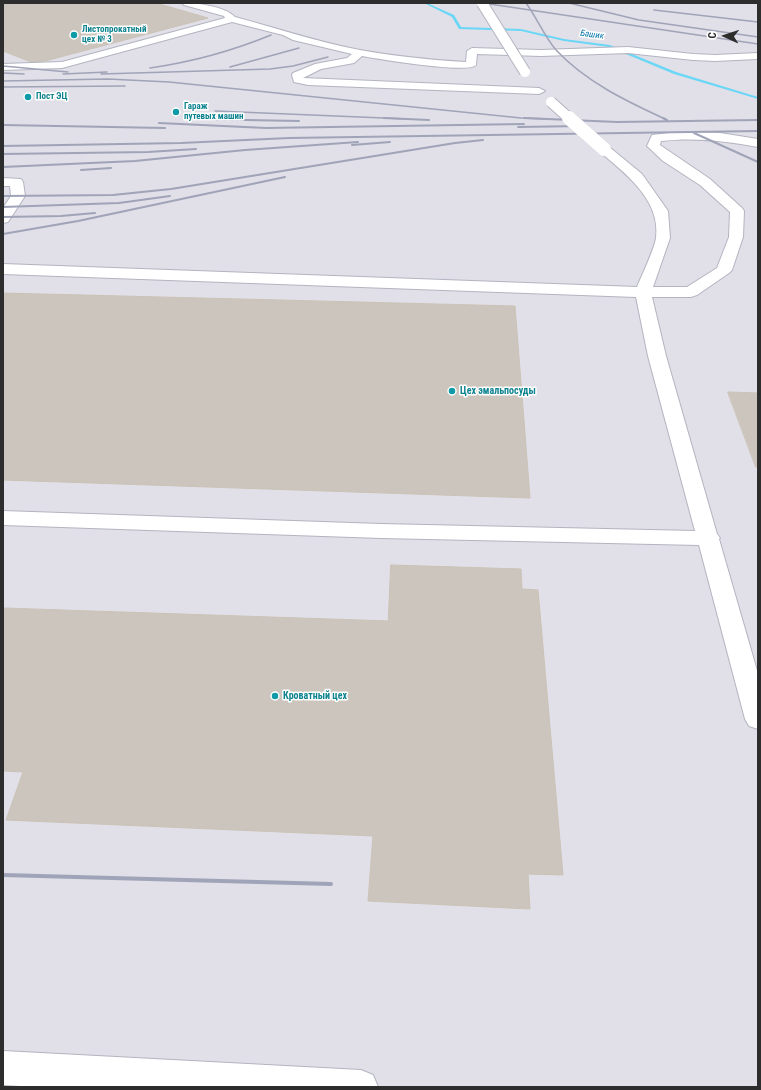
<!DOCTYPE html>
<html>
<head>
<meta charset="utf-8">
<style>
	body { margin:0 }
	#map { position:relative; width:761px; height:1090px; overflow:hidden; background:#efe7de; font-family:"Roboto Condensed",sans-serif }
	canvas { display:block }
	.frame { position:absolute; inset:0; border:4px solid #2d2d2d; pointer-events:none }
	.north { position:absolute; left:705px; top:16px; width:40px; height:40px; -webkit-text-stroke:3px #fff; paint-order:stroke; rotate:273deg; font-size:11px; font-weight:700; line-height:16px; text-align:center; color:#2d2d2d }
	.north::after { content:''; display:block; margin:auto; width:14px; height:18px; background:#2d2d2d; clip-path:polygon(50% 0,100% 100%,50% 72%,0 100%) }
</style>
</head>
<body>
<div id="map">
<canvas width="761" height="1090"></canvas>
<div class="frame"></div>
<div class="north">С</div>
</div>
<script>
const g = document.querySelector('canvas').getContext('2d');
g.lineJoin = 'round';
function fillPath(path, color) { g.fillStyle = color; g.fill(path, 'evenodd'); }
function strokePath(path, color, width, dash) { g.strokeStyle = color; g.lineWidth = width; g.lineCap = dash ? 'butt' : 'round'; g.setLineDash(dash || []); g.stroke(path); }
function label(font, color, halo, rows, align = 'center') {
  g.font = font + ' "Roboto Condensed",sans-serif'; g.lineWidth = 3; g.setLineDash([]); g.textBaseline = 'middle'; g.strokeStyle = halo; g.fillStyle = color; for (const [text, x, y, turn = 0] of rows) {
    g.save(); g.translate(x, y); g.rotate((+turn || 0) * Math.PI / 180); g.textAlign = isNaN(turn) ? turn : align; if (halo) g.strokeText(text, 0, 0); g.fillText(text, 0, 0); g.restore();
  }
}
fillPath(new Path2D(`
	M3,3H758V1087H3Z`), '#e1dfe7');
fillPath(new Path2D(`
	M424,3H427L454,15L461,27L521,29L564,39L610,45L676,72L758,97V99L674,74L609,47L564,41L521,31L459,29L452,17Z`), '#6bd7f7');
const building = new Path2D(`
	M3,3H156L208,18L45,61L31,62L3,51Z
	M3,293L515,306L530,498L3,480Z
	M728,392L758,393V466L756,467Z
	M391,565L521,569L522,589L538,590L563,875L528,874L530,909L368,901L373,836L6,820L23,772L3,771V608L388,621Z`);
fillPath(building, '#cbc5bd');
strokePath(building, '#cbc3b7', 1);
const minor = new Path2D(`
	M182,3C198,3 224,6 235,17C277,28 317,42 360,50C394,56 431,60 466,62L467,51L472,48L541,50L628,47L693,54L715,55L758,53V59L715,61L693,60L628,53L541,56L477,54L476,65C469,74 378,59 362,56L354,63L321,69L303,78L539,88L545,91L539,94L308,85L294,82L292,75L293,73L315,64L347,58L352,54L293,40L283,35L232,22L62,68L3,70V64L62,62L225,18L224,16L184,5Z
	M695,132L720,133L758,139V147C726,141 694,137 661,141L660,145L710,179L742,208L744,211L743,237L732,270L729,273L697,295L691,297H652L666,356L717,534L720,538L719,539L758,674V729L749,726L745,719L699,545L381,538L3,525V511L381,524L695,531L648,356L636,297L3,274V264L637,287C642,275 654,250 656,238C661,200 625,173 600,152L598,149L600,146H608L642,174L668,211L670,238L653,287H687L717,268L729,237L730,212L700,185L663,161L647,146L652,135L669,133Z
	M3,178L21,179L23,182L25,196L8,222L3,223V208L11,196L10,186H3Z
	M3,1051L361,1070L373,1075L378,1087H37L3,1085Z`);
strokePath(minor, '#b2b5c1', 2);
fillPath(minor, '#fff');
strokePath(new Path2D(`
	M483,3L758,44
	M526,3C537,18 544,36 556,50C586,82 626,101 665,119
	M569,3L639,20L758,37
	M654,10L758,22
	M3,66L68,72
	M230,67L299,48
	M150,68C192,62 232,51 271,35
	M3,73L24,74
	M63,74L107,72
	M101,74L270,69L293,66L328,57
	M3,81L108,79L169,82L521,118L548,119
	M3,87L125,86
	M215,111L408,119
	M193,119H199`), '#a0a4b8', 1.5);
strokePath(new Path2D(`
	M384,118L429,120
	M524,118L617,122L758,120
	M663,118L667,120
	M193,119L299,121
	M159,123L266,128L524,124
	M3,125L165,128
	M518,127L582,126
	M694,133L758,162
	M352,145L390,142
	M3,146L181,143L289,138L758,131
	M3,154L148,152L196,149
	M3,167L135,161L245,150L358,142
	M81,170L111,168
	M3,196L113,195L171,189L455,143L483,140
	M3,207L119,203L170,196
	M3,217L61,216L95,213
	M3,234L78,221L285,177`), '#a0a4b8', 2);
strokePath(new Path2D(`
	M3,875L331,884`), '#a0a4b8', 4);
const minorBridgeFar1 = new Path2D(`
	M482,3L525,72
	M551,102L570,119`);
const minorBridge = new Path2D(`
	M569,118L604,149`);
strokePath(minorBridgeFar1, '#b2b5c1', 12, []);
strokePath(minorBridge, '#b2b5c1', 14, []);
strokePath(minorBridgeFar1, '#fff', 10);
strokePath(minorBridge, '#fff', 14);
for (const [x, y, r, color] of [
	[74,35,4,"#0f9aa8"],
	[28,97,4,"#0f9aa8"],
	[176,112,4,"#0f9aa8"],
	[452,391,4,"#0f9aa8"],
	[275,696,4,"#0f9aa8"]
]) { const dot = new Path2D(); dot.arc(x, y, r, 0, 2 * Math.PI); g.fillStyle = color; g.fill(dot); strokePath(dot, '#fff', 1.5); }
label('bold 9px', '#0d838f', '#fff', [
	["Листопрокатный",82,30],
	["цех № 3",82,40],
	["Поcт ЭЦ",36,97],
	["Гараж",184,107],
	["путевых машин",184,117]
], 'left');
label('italic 9px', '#0476a9', '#fff', [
	["Башик",592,35,7]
]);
label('bold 10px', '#0d838f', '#fff', [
	["Цех эмальпосуды",460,391],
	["Кроватный цех",283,696]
], 'left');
</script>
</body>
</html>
